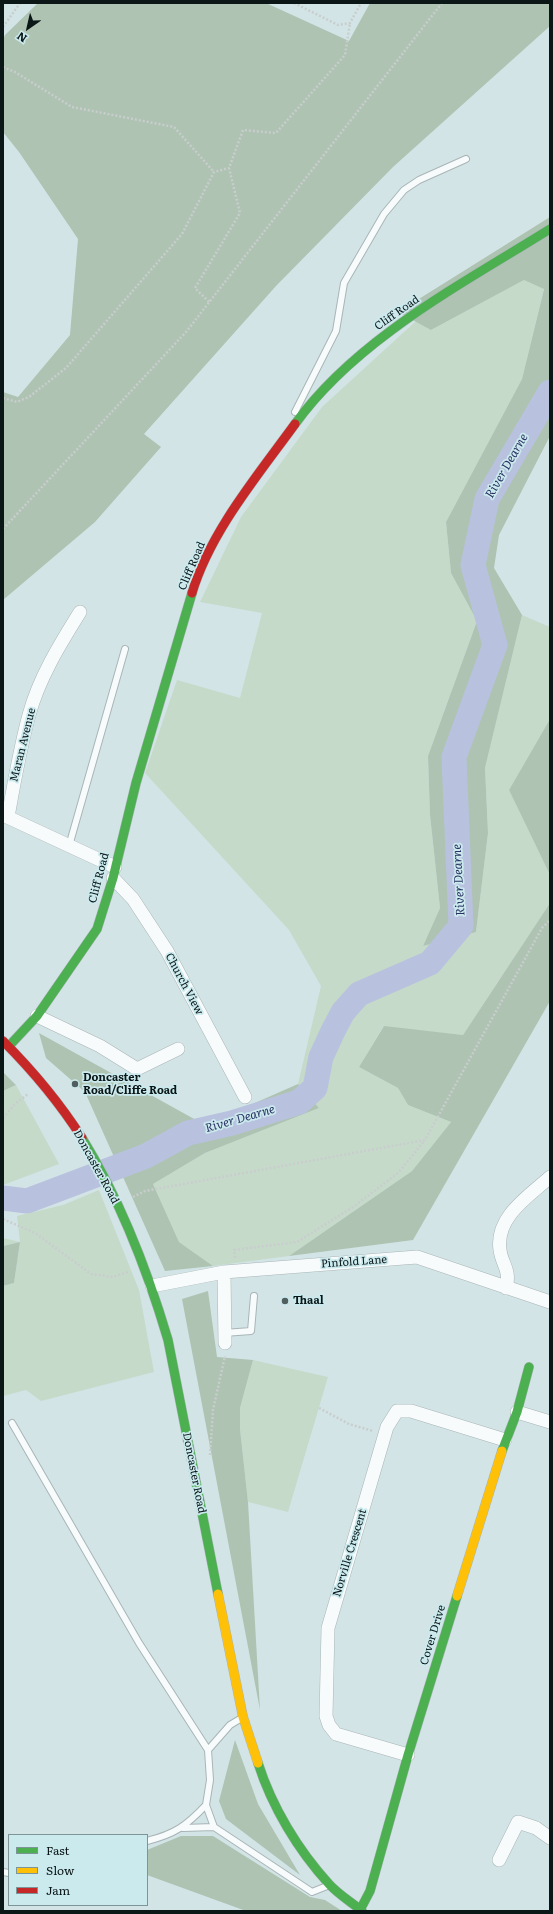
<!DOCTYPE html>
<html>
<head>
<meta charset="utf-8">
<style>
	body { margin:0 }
	#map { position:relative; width:553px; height:1914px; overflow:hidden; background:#d3e4e6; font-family:Literata,serif }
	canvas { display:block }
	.frame { position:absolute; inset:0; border:4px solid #0b1617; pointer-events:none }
	.legend { position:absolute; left:8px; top:1834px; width:140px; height:72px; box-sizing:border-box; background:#cbeaee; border:1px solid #7e9598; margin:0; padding:5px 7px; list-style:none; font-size:12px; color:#0b1617 }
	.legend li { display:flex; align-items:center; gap:8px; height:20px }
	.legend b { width:20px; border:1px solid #7e9598 }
	.north { position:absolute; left:8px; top:8px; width:40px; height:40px; -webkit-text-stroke:3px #cbeaee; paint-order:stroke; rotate:214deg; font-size:11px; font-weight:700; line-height:16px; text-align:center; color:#0b1617 }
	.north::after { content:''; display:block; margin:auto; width:14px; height:18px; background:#0b1617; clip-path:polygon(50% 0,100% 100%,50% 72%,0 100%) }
</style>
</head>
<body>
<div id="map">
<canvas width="553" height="1914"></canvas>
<div class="frame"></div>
<ul class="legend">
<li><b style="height:5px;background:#4caf50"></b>Fast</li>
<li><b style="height:5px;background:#ffc107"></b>Slow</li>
<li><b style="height:5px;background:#c62828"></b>Jam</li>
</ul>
<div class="north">N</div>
</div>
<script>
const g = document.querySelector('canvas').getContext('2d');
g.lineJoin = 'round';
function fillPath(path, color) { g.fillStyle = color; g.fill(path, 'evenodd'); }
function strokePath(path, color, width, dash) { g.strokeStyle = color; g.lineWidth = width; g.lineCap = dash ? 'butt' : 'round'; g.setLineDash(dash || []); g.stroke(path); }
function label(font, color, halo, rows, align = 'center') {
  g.font = font + ' Literata,serif'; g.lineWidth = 3.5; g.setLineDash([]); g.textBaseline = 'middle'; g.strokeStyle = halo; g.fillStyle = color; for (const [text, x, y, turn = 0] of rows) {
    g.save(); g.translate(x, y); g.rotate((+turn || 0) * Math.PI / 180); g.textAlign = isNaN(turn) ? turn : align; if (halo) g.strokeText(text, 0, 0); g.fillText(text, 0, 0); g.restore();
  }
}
fillPath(new Path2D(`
	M524,280L544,288L522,379L446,522L451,573L477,621L428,756L430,815L440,908L423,946L476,932L488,833L485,768L522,615L550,627V719L509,790L550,875V903L463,1035L383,1027L359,1067L398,1088L408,1105L451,1122L412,1171L289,1256L213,1266L179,1242L153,1184L205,1153L319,1108L298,1084L321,986L289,930L145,773L177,680L240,698L262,613L200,602L241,517L322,407L416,321L431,330Z
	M16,1085L59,1164L3,1185V1091Z
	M99,1190L139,1290L154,1372L41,1401L26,1390L3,1396V1286L14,1283L20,1242L3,1246V1238L20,1242L17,1216L63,1205Z
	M253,1360L328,1377L288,1512L248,1502L240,1429V1408Z`), '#c6daca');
fillPath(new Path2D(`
	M38,3H266L349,41L370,3H550V26L393,167L276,286L144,434L161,447L95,522L3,600V392L18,397L70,335L78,239L19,152L3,132V40L5,35Z
	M550,217V436L499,535L494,568L522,615L485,768L488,833L476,932L423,946L440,908L430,815L428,756L477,621L451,573L446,522L522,379L544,289L524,280L431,330L398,312Z
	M550,719V875L509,790Z
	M550,903V1001L413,1240L289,1256L412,1171L451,1122L408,1105L398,1088L359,1067L384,1026L463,1035Z
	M39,1033L196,1120L241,1109L298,1084L319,1108L205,1153L153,1184L179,1242L213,1266L165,1271L85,1092L46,1058Z
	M3,1072L16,1085L3,1091Z
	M20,1242L14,1283L3,1286V1246Z
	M208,1291L217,1357L253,1360L240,1408V1429L248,1502L260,1710L182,1299Z
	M235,1740L258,1804L300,1875L226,1819L219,1801Z
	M181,1836H213L310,1897L325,1900L342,1911H246L147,1875V1850Z`), '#aec3b2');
strokePath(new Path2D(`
	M3,1198L27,1201L146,1156L188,1133L232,1123L299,1102L315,1088L321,1057L333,1031L343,1012L359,994L430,963L461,926L454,757L495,645L473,565L487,499L550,392`), '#b8c2de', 25);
const lane = new Path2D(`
	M295,412L336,331L344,283L384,214L404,190L419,180L466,159
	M69,846L125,649
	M224,1333L251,1331L254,1296
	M12,1423L139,1643L208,1750
	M240,1719L230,1725L208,1750L210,1780L206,1805L214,1827L312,1892L327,1886
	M183,1828L214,1827
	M147,1841C175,1834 186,1826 206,1805
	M3,1872L9,1873`);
const street = new Path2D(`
	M3,815L115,867
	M8,817C14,783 20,748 29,715C39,678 60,644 80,612
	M113,878L133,899L167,951L245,1097
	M37,1016L100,1046L137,1069L178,1049
	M224,1272L225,1343
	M152,1286L224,1272L417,1257L550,1302
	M506,1288C511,1270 502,1265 500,1250C495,1217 529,1196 550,1177
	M517,1412L550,1422
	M408,1755L336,1734L329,1725L326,1716L328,1628L387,1427L397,1411H411L505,1440
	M499,1860L518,1822L536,1828L550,1838`);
const fast = new Path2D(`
	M295,424C356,339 462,284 550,229
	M9,1046L37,1016L97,929L113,878L136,783L192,593
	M82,1138C121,1201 147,1269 168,1340L218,1594
	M502,1451L517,1412L529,1367
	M258,1763C272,1807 298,1850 329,1884C338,1894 351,1902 362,1911
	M360,1910L370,1891L408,1755L457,1596`);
const slow = new Path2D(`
	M218,1594L243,1717L258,1763
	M457,1596L502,1451`);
const jam = new Path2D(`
	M192,593C210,532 258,475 295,424
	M3,1041C33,1071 59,1102 82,1138`);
strokePath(lane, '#a8b5b7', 8);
strokePath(street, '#a8b5b7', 14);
strokePath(fast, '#a8b5b7', 10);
strokePath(slow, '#a8b5b7', 10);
strokePath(jam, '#a8b5b7', 10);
strokePath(new Path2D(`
	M294,3L338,25L350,23L361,3
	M3,27L20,3
	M3,67L15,72L72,107L174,127L214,172
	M209,302L195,288L240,213L229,168L243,130L276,133L345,55L350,23
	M3,398L17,402L29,397L66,368L182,234L214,172L229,168
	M3,529L186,332L442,3
	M3,1118L15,1104L28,1094
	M133,1197L145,1191L425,1140L542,928L550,920
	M3,1219L35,1233L91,1274L113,1277L128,1272
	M235,1258L234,1250L297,1242L353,1207L398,1173L425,1140
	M319,1408L349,1424L373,1431
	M210,1455L213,1410L225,1356`), '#c8cdcd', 2.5, [2, 2]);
strokePath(lane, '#f8fbfb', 6);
strokePath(street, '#f8fbfb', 13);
strokePath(fast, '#4caf50', 9);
strokePath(slow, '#ffc107', 9);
strokePath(jam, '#c62828', 9);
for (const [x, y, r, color] of [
	[75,1084,4,"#515e5f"],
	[285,1301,4,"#515e5f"]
]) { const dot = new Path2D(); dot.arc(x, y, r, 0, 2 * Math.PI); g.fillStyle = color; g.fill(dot); strokePath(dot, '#cbeaee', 1.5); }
label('11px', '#0b1617', '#cbeaee', [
	["Cliff Road",397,313,-35],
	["Cliff Road",192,566,-67],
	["Maran Avenue",23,745,-76],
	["Cliff Road",99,878,-75],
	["Church View",184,984,62],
	["Doncaster Road",96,1167,61],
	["Pinfold Lane",354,1262,-4],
	["Doncaster Road",194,1473,79],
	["Norville Crescent",350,1553,-73],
	["Cover Drive",433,1635,-73]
]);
label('bold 11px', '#0b1617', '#cbeaee', [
	["Doncaster",83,1078],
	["Road/Cliffe Road",83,1091],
	["Thaal",293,1301]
], 'left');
label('italic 12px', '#293060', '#cbeaee', [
	["River Dearne",507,466,-60],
	["River Dearne",459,880,-93],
	["River Dearne",240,1119,-16]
]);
</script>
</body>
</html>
